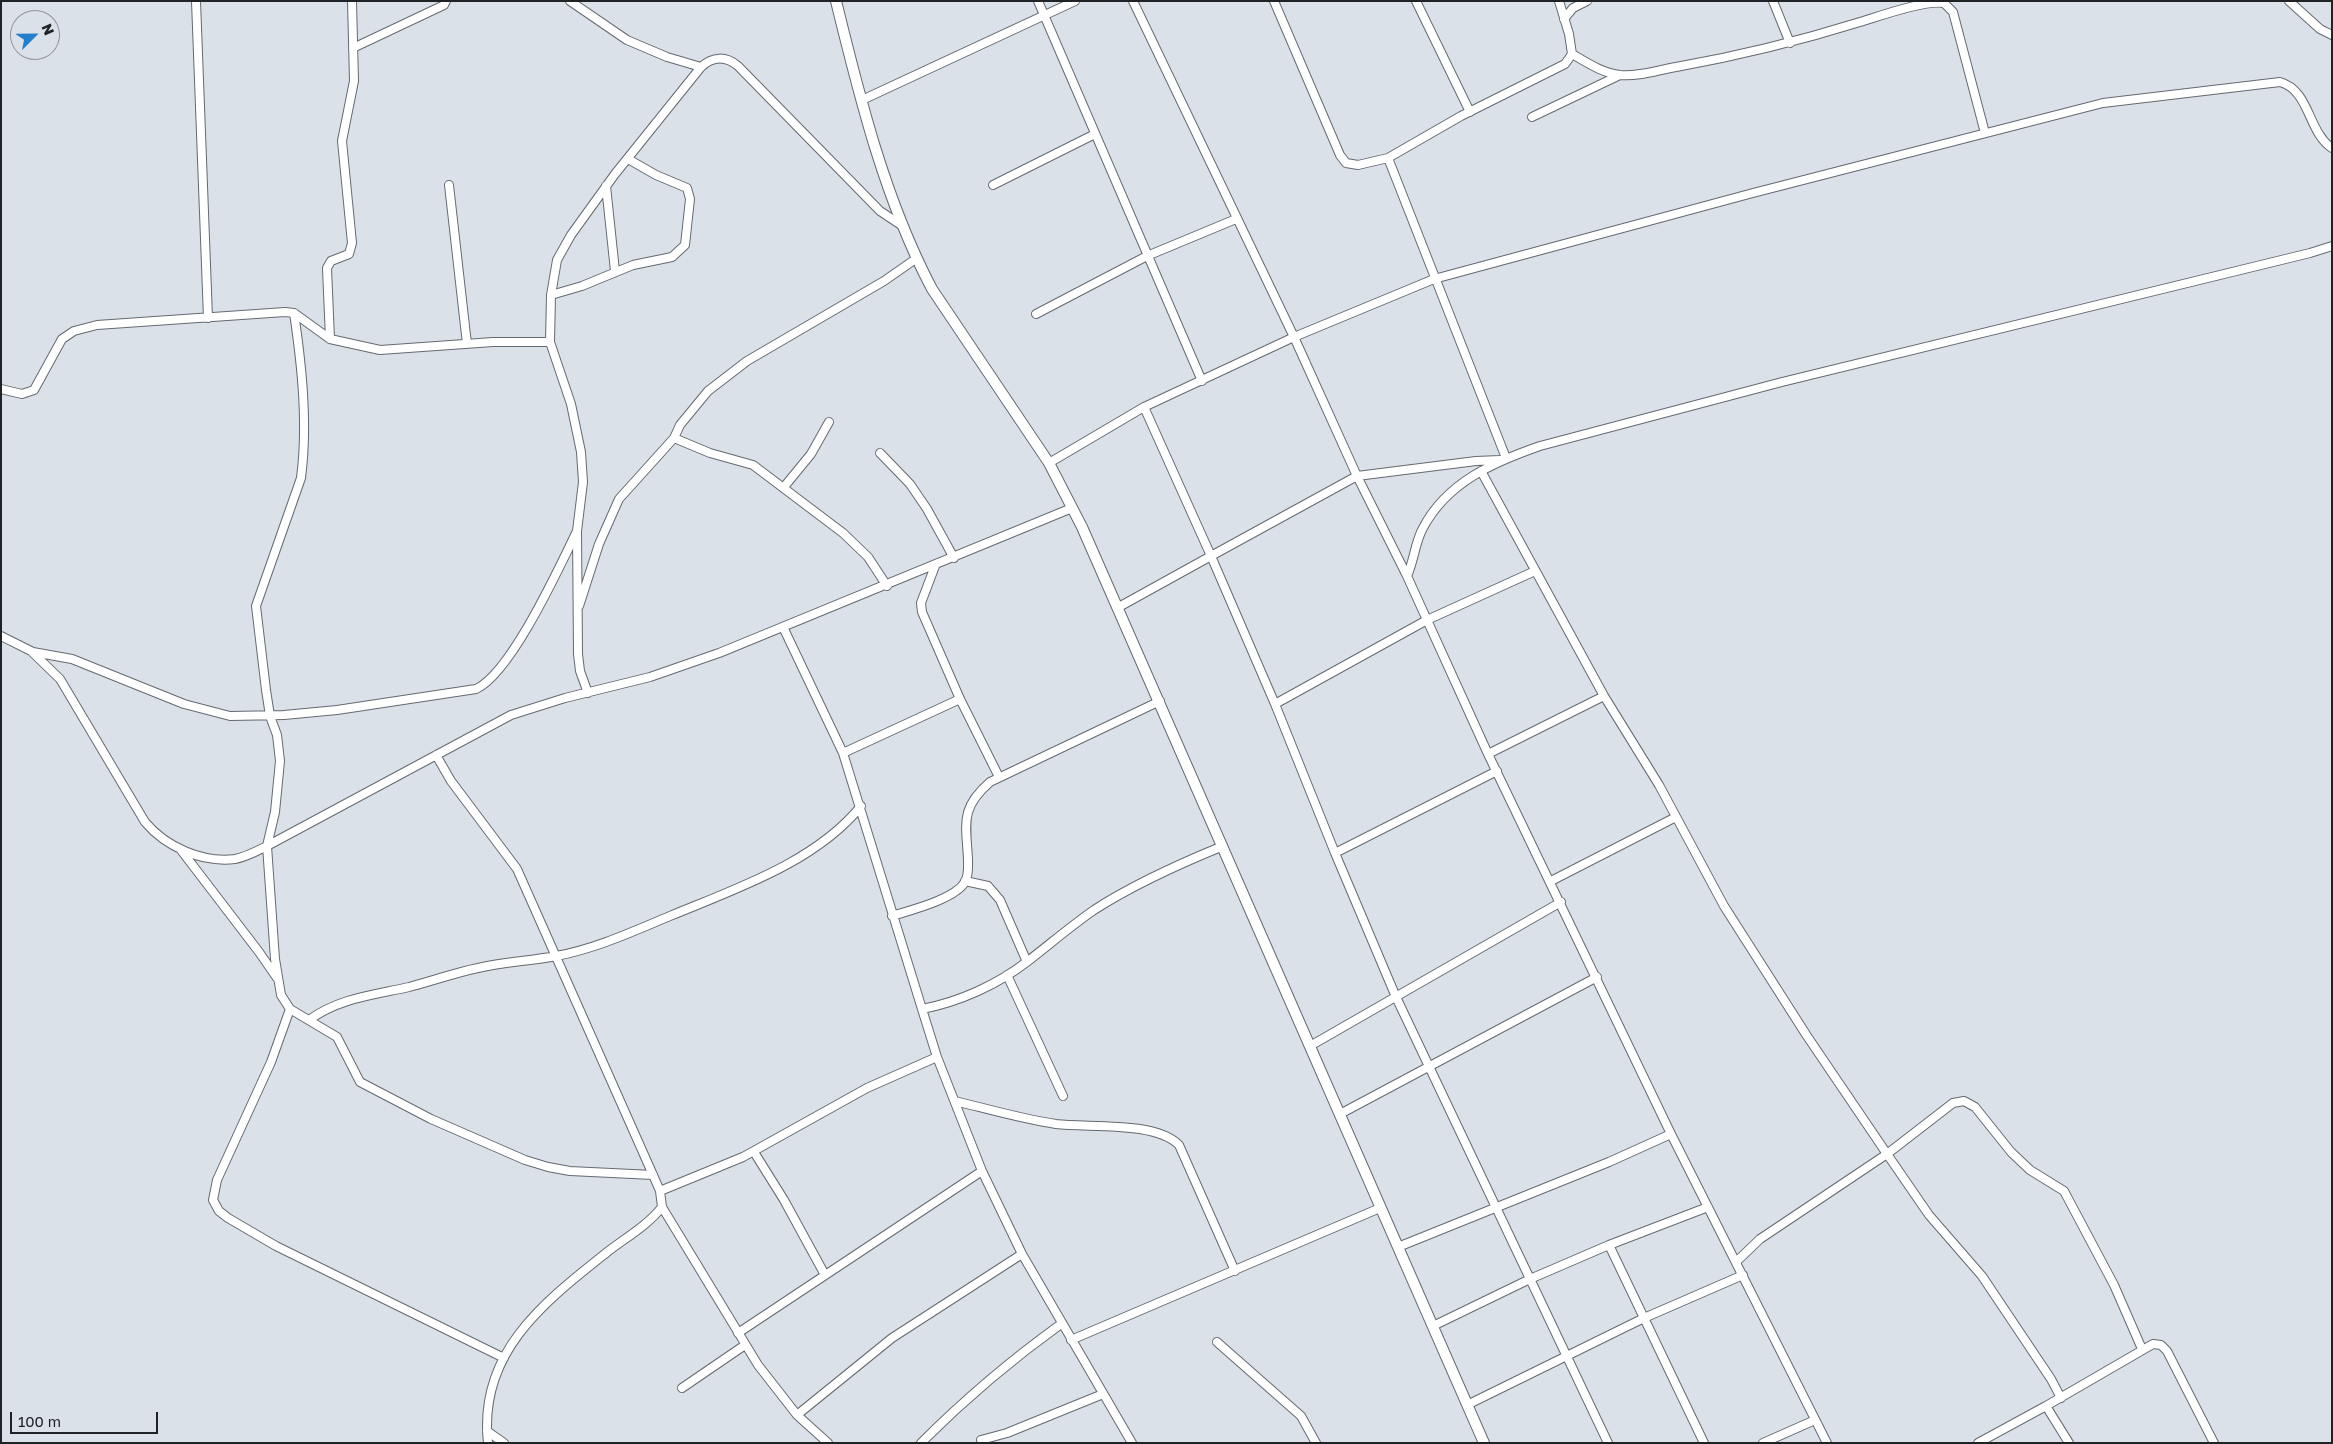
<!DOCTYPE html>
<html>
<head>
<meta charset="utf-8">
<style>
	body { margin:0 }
	#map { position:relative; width:2333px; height:1444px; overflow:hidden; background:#dbe1e9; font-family:"Golos Text",sans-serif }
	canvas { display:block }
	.frame { position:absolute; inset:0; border:2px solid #202325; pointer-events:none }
	.north { position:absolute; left:10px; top:10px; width:50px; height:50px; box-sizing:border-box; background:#dbe1e9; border:1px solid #90959b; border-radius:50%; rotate:67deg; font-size:14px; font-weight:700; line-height:20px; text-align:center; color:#202325 }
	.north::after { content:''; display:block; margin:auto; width:18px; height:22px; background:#237ecb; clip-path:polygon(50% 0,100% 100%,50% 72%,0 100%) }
	.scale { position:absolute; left:10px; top:1412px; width:148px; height:22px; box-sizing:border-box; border:2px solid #202325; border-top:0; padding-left:6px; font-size:15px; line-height:18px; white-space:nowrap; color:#202325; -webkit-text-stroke:4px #dbe1e9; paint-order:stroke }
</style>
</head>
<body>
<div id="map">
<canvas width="2333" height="1444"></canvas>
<div class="frame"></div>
<div class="north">N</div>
<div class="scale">100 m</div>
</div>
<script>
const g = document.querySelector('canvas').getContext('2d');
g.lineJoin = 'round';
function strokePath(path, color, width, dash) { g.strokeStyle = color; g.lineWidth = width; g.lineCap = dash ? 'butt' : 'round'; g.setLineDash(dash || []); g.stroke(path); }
const minor = new Path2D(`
	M196,1L208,318
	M570,1L627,40L667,57L701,67
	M1038,1L1202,381
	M1133,1L1294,337L1357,476L1211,556L1275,704L1335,853
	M1274,1L1340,155L1346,163L1358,165L1388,158L1461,116L1565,64L1572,54L1569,34L1559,1
	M1416,1L1470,112
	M1773,1L1790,43
	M2289,1L2320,29L2332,35
	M1564,19L1573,8L1587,1
	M353,48L444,5L446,1
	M1572,54C1586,62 1602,73 1620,75C1638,77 1658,70 1676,67C1738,56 1799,41 1860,22C1880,16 1924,0 1944,3L1953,12L1985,133
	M862,100L1075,1
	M1532,117L1620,75
	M1388,158L1506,458
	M449,185L467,344
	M993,185L1095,134
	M606,186L615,271
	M551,295L582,286L633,265L672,257L685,245L690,199L687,188L656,175L628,159
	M294,313C302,367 308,424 301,478L256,606L266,690L270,716L277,735L280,761L275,812L267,846L275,959L281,995L290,1009L337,1037L360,1082L431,1119L525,1160L548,1167L570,1171L653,1175
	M1036,314L1147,256L1236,219
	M330,339L327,268L331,261L349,254L352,243L342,141L354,81L352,1
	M550,342L571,404L581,452L583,482L577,531L578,654L580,671L588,693
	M1,389L22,394L34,390L62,339L74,331L97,325L285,312L294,313L330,339L380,350L493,342H550L551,295L557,260L571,235L615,174L701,67C713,56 726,56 738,66L880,211L904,227
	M674,438L710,453L753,465L843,533L868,557L887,586
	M880,453L910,484L927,509L954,558
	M1049,463L1144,407L1294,337L1434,279L1753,193L2103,103L2280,82C2310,90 2308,133 2332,148
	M1481,471L1604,696L1659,785L1724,906L1807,1036L1887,1154L1929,1215L1982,1276L2051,1379L2061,1398
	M784,487L811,454L829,422
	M935,566L921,603L922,612L960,699L999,777
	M1407,576L1357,476L1476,461L1500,460
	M579,606L599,544L619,499L674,438L680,425L708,391L747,361L884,281L917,258
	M1117,608L1211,556L1144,407
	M783,627L843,753L922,1009L937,1057L982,1171L1022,1254L1132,1443
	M1,636L31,651L60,679L145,822C166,847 202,863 235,859C246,857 257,851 267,846L511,715L565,698L650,677L719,653L1072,508
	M33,652L72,659L184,704L230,716L284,715L337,710L476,689C511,673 559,568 577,531
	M1275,704L1427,620L1535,571
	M843,753L960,699
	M1488,754L1604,696
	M436,755L451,781L517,869L653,1175L660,1191L662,1207L758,1365L797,1415L828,1443
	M1497,771L1335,853L1396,997L1608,1443
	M181,850L259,952L277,978
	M965,881L988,886L1000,900L1027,962
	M1551,881L1676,817
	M892,916C911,910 955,899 965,882C969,875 968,867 968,859C966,823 960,808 990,782L1160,701
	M1007,975L1063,1096
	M290,1009L271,1062L217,1180L213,1200L219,1211L228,1218L276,1246L504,1358
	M922,1009C959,1002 997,985 1028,961C1050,944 1071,926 1094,910C1134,884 1179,864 1223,846
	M309,1020C339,998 374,995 409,987C432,981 454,973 478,968C504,962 530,961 556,956C595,949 634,931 670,916C735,889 816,862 861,806
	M1310,1046L1561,902
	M955,1101C988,1109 1022,1119 1056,1124C1090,1128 1155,1121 1179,1145L1235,1271
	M1340,1114L1597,977
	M754,1152L784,1200L825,1275
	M660,1191L743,1157L867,1088L937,1057
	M1609,1245L1704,1443
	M1398,1247L1609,1162L1671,1134
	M1736,1262L1760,1239L1887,1154L1953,1103L1964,1101L1975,1107L2011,1152L2030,1170L2064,1191L2114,1285L2142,1349
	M1433,1326L1530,1279L1609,1245L1708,1207
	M738,1333L982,1171
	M1071,1340L1380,1208
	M1217,1342L1301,1416L1316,1443
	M682,1388L745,1345
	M1467,1405L1644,1318L1743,1275
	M797,1415L892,1338L1022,1254
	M487,1431L504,1443
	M981,1440L1007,1433L1103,1394
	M488,1443C478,1353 543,1303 606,1253C625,1238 647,1226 662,1207
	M921,1443C964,1400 1011,1360 1061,1324
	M1763,1443L1815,1420
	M1827,1443L1671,1134L1488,754L1407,576C1414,561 1415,542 1423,528C1447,482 1494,462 1540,446L1782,382L2310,253L2332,246
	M1978,1443L2046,1406
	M2069,1443L2046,1406L2153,1344L2161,1345L2167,1351L2214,1443`);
const tertiary = new Path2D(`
	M836,1C860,99 885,200 932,289L1049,463L1082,527L1484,1443`);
strokePath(minor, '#646a70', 10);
strokePath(tertiary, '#646a70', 12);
strokePath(minor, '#fff', 8);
strokePath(tertiary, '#fff', 10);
</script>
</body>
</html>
